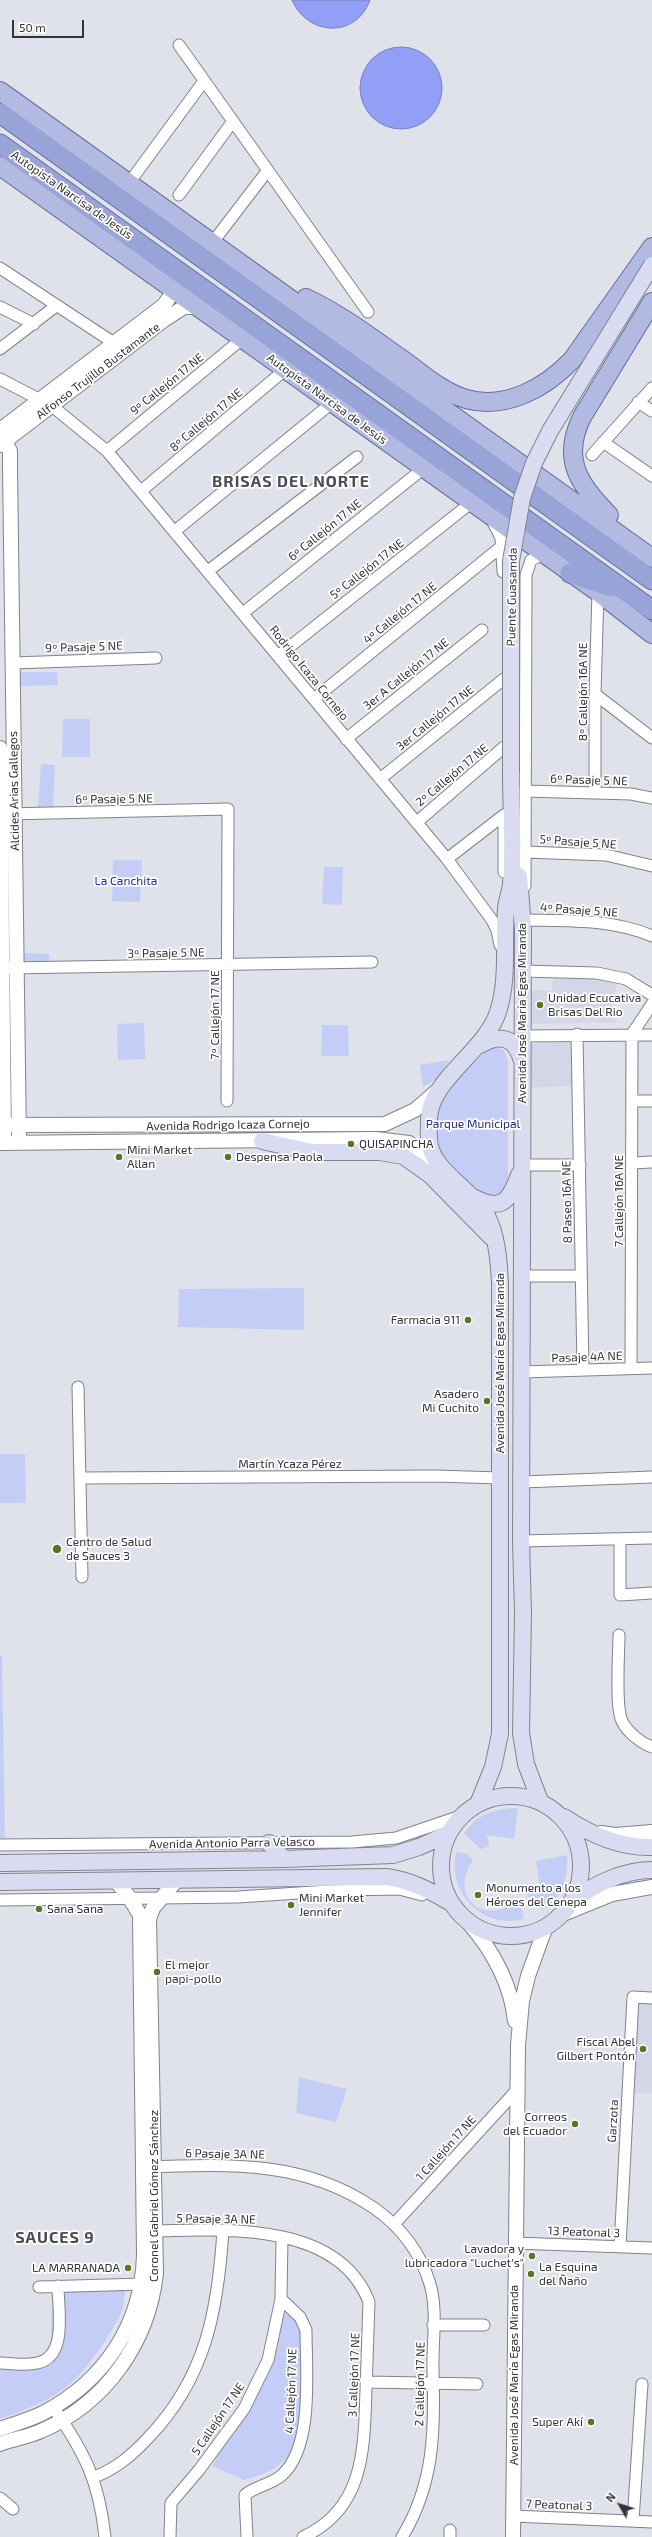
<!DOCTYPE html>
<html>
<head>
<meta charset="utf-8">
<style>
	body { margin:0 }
	#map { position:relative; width:652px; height:2537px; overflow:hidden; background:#e0e2eb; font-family:"Exo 2",sans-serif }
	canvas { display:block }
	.north { position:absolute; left:600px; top:2485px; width:40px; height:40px; -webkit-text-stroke:3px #fff; paint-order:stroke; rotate:309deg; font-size:11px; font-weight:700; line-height:16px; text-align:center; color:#343438 }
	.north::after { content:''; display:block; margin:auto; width:14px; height:18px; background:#343438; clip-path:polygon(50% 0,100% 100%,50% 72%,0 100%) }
	.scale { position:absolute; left:12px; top:20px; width:72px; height:18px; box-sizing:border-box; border:2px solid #343438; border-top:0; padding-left:5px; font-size:12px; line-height:14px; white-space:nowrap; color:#343438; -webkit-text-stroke:3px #fff; paint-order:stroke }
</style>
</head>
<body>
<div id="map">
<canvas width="652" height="2537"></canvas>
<div class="north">N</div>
<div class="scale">50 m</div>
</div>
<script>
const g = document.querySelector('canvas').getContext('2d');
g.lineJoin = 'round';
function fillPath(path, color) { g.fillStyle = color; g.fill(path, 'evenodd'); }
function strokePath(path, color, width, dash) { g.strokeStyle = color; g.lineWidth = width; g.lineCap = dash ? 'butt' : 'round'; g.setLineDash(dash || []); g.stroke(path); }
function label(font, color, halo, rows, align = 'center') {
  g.font = font + ' "Exo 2",sans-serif'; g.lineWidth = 3.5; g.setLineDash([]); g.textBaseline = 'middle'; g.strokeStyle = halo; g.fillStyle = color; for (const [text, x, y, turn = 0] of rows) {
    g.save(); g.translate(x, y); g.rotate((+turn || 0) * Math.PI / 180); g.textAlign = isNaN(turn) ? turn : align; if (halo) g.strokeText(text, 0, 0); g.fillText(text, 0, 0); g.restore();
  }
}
fillPath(new Path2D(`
	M590,977L617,984L612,1002L615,1022L528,1024L530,990L552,991L553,979Z
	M572,1042L573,1086L528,1088L529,1044Z
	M637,2003L652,2004V2093H633Z`), '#d2d6e6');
fillPath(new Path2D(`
	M20,672H57L58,685L20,686Z
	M63,719H90V757H62Z
	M41,764L55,765L53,808L38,807Z
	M113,860H142L140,902L112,901Z
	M324,867H343L342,905L322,904Z
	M24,953L49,954V963L23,962Z
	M144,1023L145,1059L118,1060L117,1024Z
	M322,1025H348L349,1056H321Z
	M493,1047L504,1050L508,1061V1186L505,1192L493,1198C477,1191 450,1167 441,1151C435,1140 436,1114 441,1102C449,1082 473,1065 488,1049Z
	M449,1060L438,1078L423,1087L420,1065Z
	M304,1288V1330L178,1327L179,1289Z
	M0,1454H25L26,1503H0Z
	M0,1656H2L5,1838H0Z
	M518,1808L514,1839L487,1835L489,1846L481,1849L464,1834C476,1814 496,1808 518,1808Z
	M456,1852L467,1854L473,1860C449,1894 481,1927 514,1902L521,1907L524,1919C483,1930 447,1893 456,1852Z
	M567,1855C569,1877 562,1898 543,1910L526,1894L528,1886L540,1887L536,1861Z
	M299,2077L347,2089L336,2122L296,2113Z
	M59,2290L125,2291C124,2297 124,2304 122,2310C115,2330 82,2377 64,2389C44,2403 23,2411 0,2419V2368L31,2370L48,2355L51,2346L52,2302Z
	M281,2305L297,2317L301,2334L300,2436C287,2465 272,2472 244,2480L212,2466L249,2403Z`), '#c3cdf5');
const water = new Path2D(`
	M292,0H370C356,39 307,36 292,0Z
	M360 88a41 41 0 1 1 82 0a41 41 0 1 1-82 0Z`);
fillPath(water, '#91a0f6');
strokePath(water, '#7580bd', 1);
const minor = new Path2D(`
	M179,45L368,312
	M129,183L204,81
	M179,195L233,121
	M213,242L268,170
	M0,268L114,343
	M0,307L34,324
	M0,349L56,306
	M0,379L52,406L107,451L447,859L492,920L497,930L500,945
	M638,402L652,411
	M603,442L652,476
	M107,451L243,338
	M592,455L652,388
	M141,491L286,369
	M492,520L501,538L503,572
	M175,531L333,402
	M208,571L357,457
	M243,613L424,468
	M278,656L472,502
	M13,663L156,658
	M595,694L652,738
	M314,699L502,546
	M346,739L482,630
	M380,779L505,678
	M525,791L631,794L652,798
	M595,792V694L598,592
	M7,814L228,809L227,1101
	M417,822L504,747
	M525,852L606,855L652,866
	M447,859L504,815
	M504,872V820
	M525,886L526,575L531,560L539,556H546
	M527,920C569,921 612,919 652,936
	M9,968L372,962
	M523,971L597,973L626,979L652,995
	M577,1034L583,1370
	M522,1036L652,1035
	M632,1101H652
	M632,1163L652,1162
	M522,1165H580
	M522,1276H581
	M631,1368L632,1034L652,1004
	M522,1372L652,1368
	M78,1387L82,1577
	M80,1478L435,1476L500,1478
	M522,1482L652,1477
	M620,1540V1595L652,1593
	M521,1541L652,1538
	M619,1635C619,1653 615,1707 622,1721C627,1732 641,1743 652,1747
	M0,1845L352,1842L396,1838L461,1816
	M0,1900L238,1897L344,1890L399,1889L422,1895
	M147,2167C228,2164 304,2160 374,2208C401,2227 420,2251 430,2284C438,2311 432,2343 433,2371C435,2431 434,2485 402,2537
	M395,2223L517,2090
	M156,2231C225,2229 339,2222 369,2302C368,2331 367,2361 366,2390C364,2448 365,2509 303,2537
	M515,2243L652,2248
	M620,2247L633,1997L652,1998
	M39,2287L142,2284
	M433,2325H484
	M0,2363C12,2363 26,2366 37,2363C68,2357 58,2309 58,2286
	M366,2382L477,2384
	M53,2407C85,2453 99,2481 105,2537
	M94,2477C116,2469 132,2455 148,2438C206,2378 218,2310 223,2230
	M0,2498L13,2509
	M513,2516L652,2522
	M633,2521L642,2384
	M450,2530V2537
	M170,2537L171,2503L199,2470L244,2409L268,2360L281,2299L282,2237
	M247,2537L245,2495C255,2486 271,2485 282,2475C314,2446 306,2371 306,2330L300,2317L281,2299`);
const tertiary = new Path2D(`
	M0,430L164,305L171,295L169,286
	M5,442L10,451V467L19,1142
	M0,445L164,320L184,307H199
	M0,748L4,1135
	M0,1125L385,1124L415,1110L437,1091
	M0,1143L375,1139L409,1143L437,1162
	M601,1833L615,1835L652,1832
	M558,1916L612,1894L652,1887
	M468,1922C493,1951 511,1983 515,2021
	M0,2429C14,2424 29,2420 43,2413C104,2381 142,2325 144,2255L140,1915L129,1897L116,1881
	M0,2444C13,2439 28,2437 41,2431C106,2403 148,2343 156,2274L149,1919L153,1908L176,1881
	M513,2537L518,2045L522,2001L528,1976L546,1926`);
const secondary = new Path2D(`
	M519,876L523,930L521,1541L523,1613L521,1733L526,1764L540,1801
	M480,1045C500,1034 515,1036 522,1061
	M262,1141L312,1152H380L403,1156L430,1175L491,1237
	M473,1197C501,1212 509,1202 519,1175
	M441 1866a70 70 0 1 1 140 0a70 70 0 1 1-140 0Z
	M478,1804L493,1767L500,1734V1283C499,1262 497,1235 487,1216C474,1191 436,1173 430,1146C428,1138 429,1128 429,1119C430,1079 485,1052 498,1012C509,978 503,943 506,908C507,900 510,892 511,884C514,847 511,809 511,772
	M564,1817C591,1835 620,1848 652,1847
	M269,1843L284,1859
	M0,1863L284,1859L393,1855L419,1847L448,1834
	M0,1882L386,1877C410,1880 431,1891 451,1903
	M572,1902C593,1884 624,1870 652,1870`);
const primary = new Path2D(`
	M0,91L652,558
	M0,166L598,592L652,634
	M306,298C342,315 373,339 406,362C425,376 443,392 466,399C506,410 545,388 572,360L652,247
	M609,515C579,485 561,459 582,417L652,302`);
const trunk = new Path2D(`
	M0,113L652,580
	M0,144L652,610
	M570,573L611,587`);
strokePath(minor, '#81838b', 13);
strokePath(tertiary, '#81838b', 16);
strokePath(secondary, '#81838b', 18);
strokePath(primary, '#656d9a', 20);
strokePath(trunk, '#656d9a', 21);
strokePath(minor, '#fff', 11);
strokePath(tertiary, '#fff', 14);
strokePath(secondary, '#d9dcf0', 16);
strokePath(primary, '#b2bae2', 18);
strokePath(trunk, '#98a3d8', 19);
const secondaryBridge = new Path2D(`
	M511,772V561L522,498L534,463L550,431L652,265`);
strokePath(secondaryBridge, '#81838b', 18, []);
strokePath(secondaryBridge, '#d9dcf0', 16);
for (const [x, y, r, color] of [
	[540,1005,4,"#5b7426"],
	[351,1144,4,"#5b7426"],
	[119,1157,4,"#5b7426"],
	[228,1157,4,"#5b7426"],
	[468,1320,4,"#5b7426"],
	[487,1401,4,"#5b7426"],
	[57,1549,5,"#5b7426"],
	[478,1895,4,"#5b7426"],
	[291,1905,4,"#5b7426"],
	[39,1909,4,"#5b7426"],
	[157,1972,4,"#5b7426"],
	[643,2049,4,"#5b7426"],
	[575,2124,4,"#5b7426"],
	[532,2256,4,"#5b7426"],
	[128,2268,4,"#5b7426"],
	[531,2274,4,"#5b7426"],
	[591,2422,4,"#5b7426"]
]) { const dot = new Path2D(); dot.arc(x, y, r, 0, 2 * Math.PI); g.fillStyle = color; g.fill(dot); strokePath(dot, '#fff', 1.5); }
label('12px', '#343438', '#fff', [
	["Autopista Narcisa de Jesús",72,195,35],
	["Alfonso Trujillo Bustamante",98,371,-37],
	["9º Callejón 17 NE",167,384,-39],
	["Autopista Narcisa de Jesús",327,399,36],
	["8º Callejón 17 NE",206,420,-40],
	["6º Callejón 17 NE",325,530,-39],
	["5º Callejón 17 NE",367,569,-38],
	["Puente Guasamda",512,597,-89],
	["4º Callejón 17 NE",400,613,-39],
	["9º Pasaje 5 NE",84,647,-2],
	["Rodrigo Icaza Cornejo",309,673,51],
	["3er A Callejón 17 NE",406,674,-39],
	["8º Callejón 16A NE",583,692,-90],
	["3er Callejón 17 NE",435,718,-39],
	["2º Callejón 17 NE",452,775,-40],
	["6º Pasaje 5 NE",589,780,2],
	["Alcides Arias Gallegos",14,791,-91],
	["6º Pasaje 5 NE",114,799,-1],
	["5º Pasaje 5 NE",578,842,4],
	["4º Pasaje 5 NE",579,910,4],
	["3º Pasaje 5 NE",166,953,-1],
	["Avenida José María Egas Miranda",522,1013,-90],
	["7º Callejón 17 NE",215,1015,-90],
	["Avenida Rodrigo Icaza Cornejo",228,1125,-1],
	["7 Callejón 16A NE",619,1201,-90],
	["8 Paseo 16A NE",567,1202,-91],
	["Pasaje 4A NE",587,1357,-2],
	["Avenida José María Egas Miranda",500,1363,-90],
	["Martín Ycaza Pérez",290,1464],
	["Avenida Antonio Parra Velasco",232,1843,-1],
	["Garzota",613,2121,-87],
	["1 Callejón 17 NE",446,2148,-48],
	["6 Pasaje 3A NE",225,2154,1],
	["Coronel Gabriel Gómez Sánchez",154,2196,-90],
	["5 Pasaje 3A NE",216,2219,1],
	["13 Peatonal 3",584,2232,2],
	["3 Callejón 17 NE",354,2375,-88],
	["Avenida José María Egas Miranda",514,2375,-90],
	["2 Callejón 17 NE",420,2384,-89],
	["4 Callejón 17 NE",291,2391,-88],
	["5 Callejón 17 NE",218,2419,-56],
	["7 Peatonal 3",559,2505,2]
]);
label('12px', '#2a2b8c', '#fff', [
	["La Canchita",126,881],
	["Parque Municipal",473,1124]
]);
label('12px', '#343438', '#fff', [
	["Unidad Ecucativa",548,998],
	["Brisas Del Rio",548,1012],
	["QUISAPINCHA",359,1144],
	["Mini Market",127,1150],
	["Allan",127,1164],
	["Despensa Paola",236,1157],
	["Farmacia 911",460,1320,"right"],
	["Asadero",479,1394,"right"],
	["Mi Cuchito",479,1408,"right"],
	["Centro de Salud",66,1542],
	["de Sauces 3",66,1556],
	["Monumento a los",486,1888],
	["Héroes del Cenepa",486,1902],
	["Mini Market",299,1898],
	["Jennifer",299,1912],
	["Sana Sana",47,1909],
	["El mejor",165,1965],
	["papi-pollo",165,1979],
	["Fiscal Abel",635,2042,"right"],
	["Gilbert Pontón",635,2056,"right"],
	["Correos",567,2117,"right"],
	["del Ecuador",567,2131,"right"],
	["Lavadora y",524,2249,"right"],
	["lubricadora \"Luchet's\"",524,2263,"right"],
	["La Esquina",539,2267],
	["del Ñaño",539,2281],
	["LA MARRANADA",120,2268,"right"],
	["Super Akí",583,2422,"right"]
], 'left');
g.letterSpacing = '1px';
label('bold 16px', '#4b4d54', '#fff', [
	["BRISAS DEL NORTE",291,482],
	["SAUCES 9",55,2238]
]);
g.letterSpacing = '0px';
</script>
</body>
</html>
